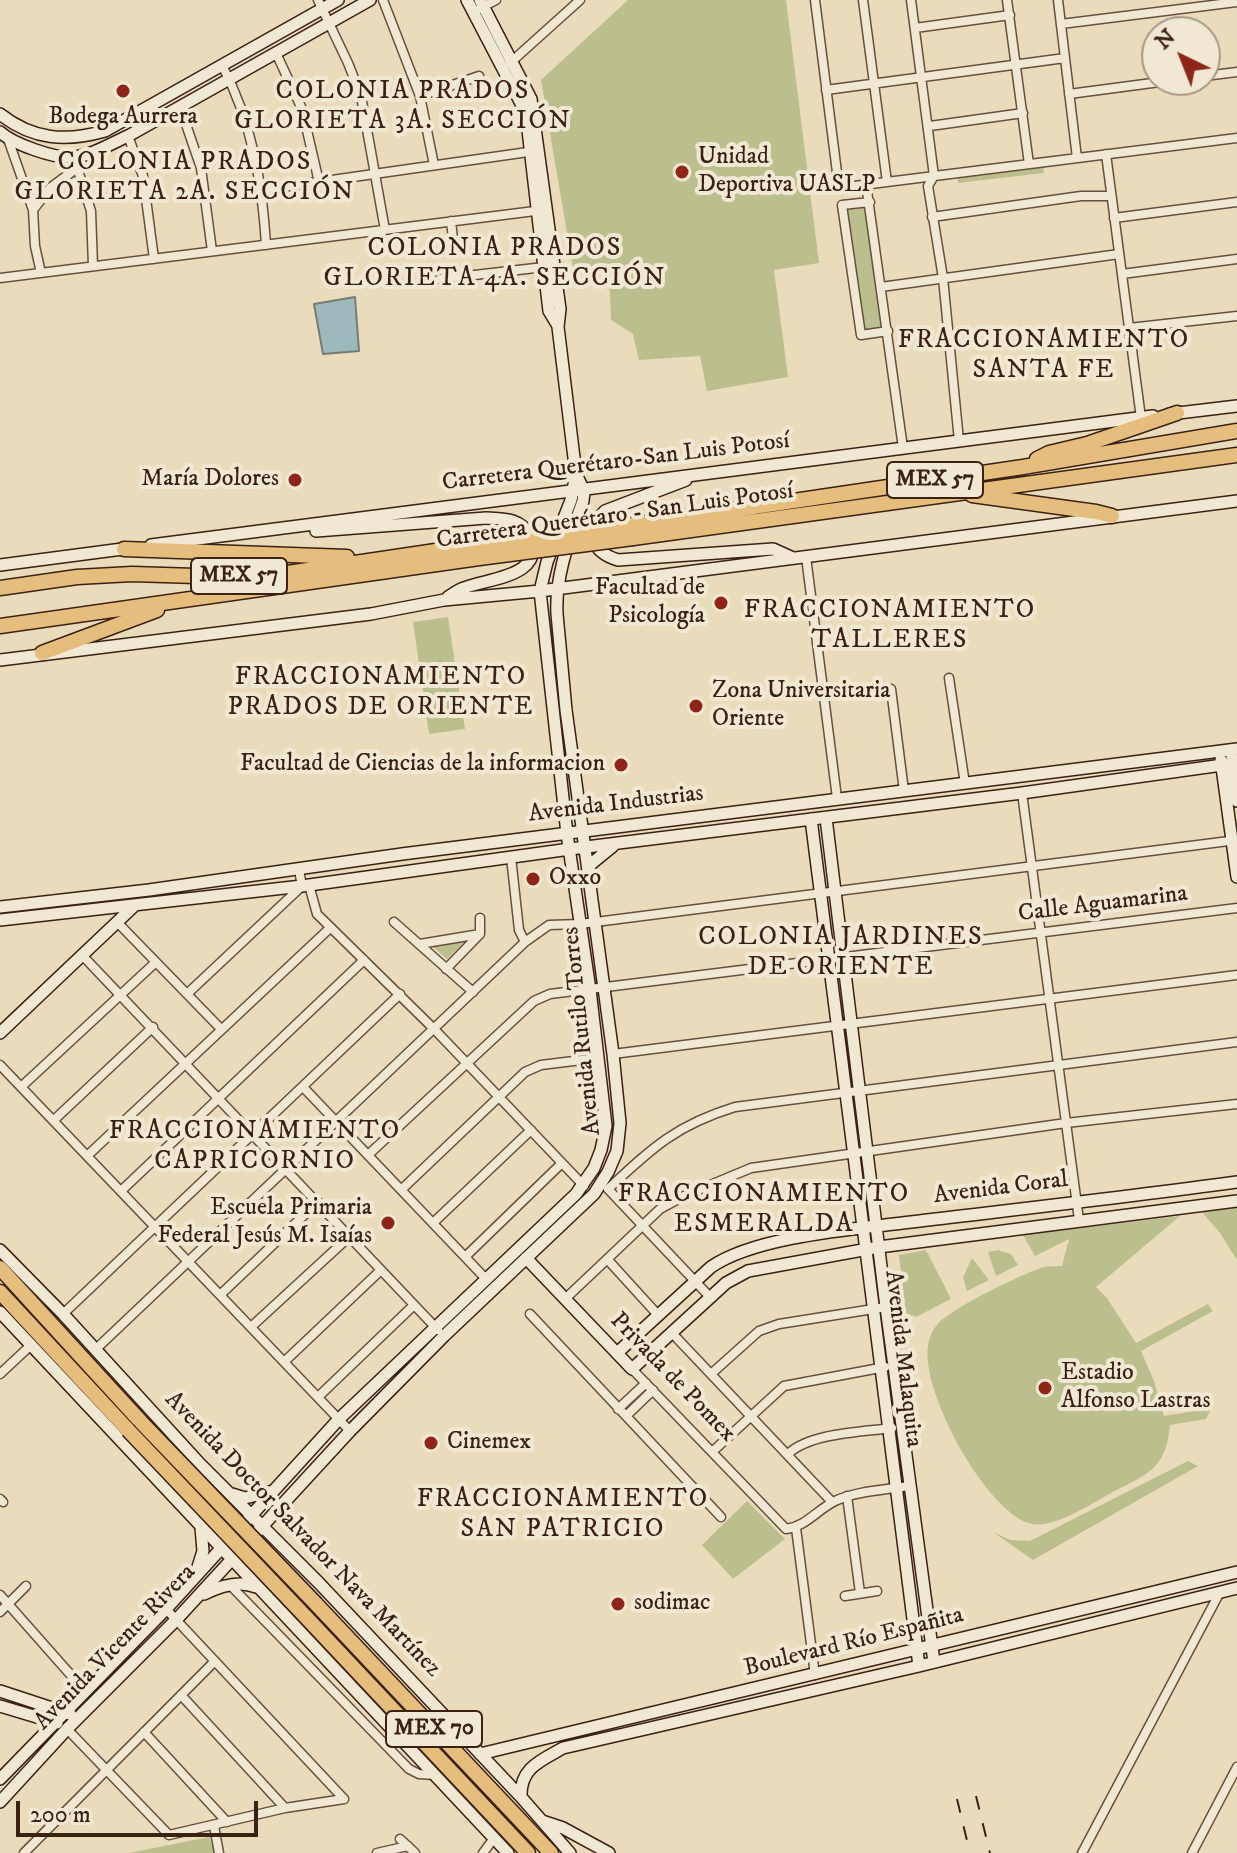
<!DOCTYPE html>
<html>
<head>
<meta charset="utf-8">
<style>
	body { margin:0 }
	#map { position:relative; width:1237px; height:1853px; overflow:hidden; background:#eadcbb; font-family:"IM FELL DW Pica",serif }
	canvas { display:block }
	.north { position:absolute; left:1141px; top:16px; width:80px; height:80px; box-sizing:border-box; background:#f1e8d3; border:2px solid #a89887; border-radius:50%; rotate:317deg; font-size:22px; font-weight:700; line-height:32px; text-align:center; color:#3b2014 }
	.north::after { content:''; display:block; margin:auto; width:28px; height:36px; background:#8f2418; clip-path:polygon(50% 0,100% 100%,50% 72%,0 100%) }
	.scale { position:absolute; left:16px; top:1801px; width:242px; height:36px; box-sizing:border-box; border:4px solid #3b2014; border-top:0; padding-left:10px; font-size:24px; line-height:28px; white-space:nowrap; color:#3b2014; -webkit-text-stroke:6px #f1e8d3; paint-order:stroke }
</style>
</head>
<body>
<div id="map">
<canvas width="1237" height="1853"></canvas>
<div class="north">N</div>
<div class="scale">200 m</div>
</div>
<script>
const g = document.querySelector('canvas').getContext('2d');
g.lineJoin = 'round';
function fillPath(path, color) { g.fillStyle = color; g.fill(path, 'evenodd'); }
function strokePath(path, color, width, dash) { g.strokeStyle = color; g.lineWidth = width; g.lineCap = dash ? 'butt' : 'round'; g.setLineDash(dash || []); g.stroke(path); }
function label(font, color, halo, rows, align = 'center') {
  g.font = font + ' "IM FELL DW Pica",serif'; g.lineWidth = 8; g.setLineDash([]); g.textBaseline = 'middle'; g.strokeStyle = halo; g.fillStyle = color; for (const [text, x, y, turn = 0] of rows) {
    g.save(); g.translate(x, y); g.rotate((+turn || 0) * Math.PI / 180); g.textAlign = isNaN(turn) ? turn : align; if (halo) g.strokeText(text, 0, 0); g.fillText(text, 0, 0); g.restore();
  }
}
fillPath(new Path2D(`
	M628,0H786L819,263L774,270L788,377L707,391L700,356L639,360L633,334L611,320L609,271L574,274L541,80Z
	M1043,164L1044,173L958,183L957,174Z
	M867,206L883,328L864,331L847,209Z
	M448,617L465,729L429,734L413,622Z
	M466,940L447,959L432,946Z
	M1237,1207V1260L1220,1233L1202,1212Z
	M1180,1216L1096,1287L1107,1298L1136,1343L1208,1304L1213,1311L1141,1351L1154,1381L1164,1416L1208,1409L1210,1411L1206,1419L1170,1425C1166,1470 1147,1474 1111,1493C1091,1504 1055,1528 1032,1524C987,1515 916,1385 929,1341C930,1336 933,1329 937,1325C951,1308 1022,1274 1044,1267C1050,1266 1056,1266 1062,1266L1069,1239L1035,1256L1023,1235Z
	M926,1250L951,1299L916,1317L906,1313L899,1255Z
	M998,1250L1011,1254L1018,1265L996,1276L988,1252Z
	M972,1258L989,1280L967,1291L963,1277Z
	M1188,1461L1198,1466L1033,1560L993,1532L1010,1540L1030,1541Z
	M747,1501L785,1539L733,1579L702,1545Z
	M209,1837L215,1853H129Z`), '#bbbf8d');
const water = new Path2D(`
	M355,297L359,351L323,354L314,304Z`);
fillPath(water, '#9db9bb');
strokePath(water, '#767c78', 2);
const street = new Path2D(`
	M318,0L348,63L361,96L385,230
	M383,0L420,96L434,165
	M815,0L839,188L1237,138
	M863,0L887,182
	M911,0L934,176L928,186L943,278L959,441
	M1007,0L1029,164
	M1058,0L1077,158
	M479,9L496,0
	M1061,24L1237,2
	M915,28L1010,15
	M276,53L302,109L319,182
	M510,63L580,0
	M222,65C252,122 262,182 266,245
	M1205,76L1237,72
	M826,90L1065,58
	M1069,94L1175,80
	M420,96L479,76
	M180,107L201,168L212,251
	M930,126L1023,113
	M128,136L143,176L154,259
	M8,139L33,210L35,246L41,273
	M1106,154L1141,418
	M74,158L91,211L93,266
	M866,184L903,448
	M262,190L535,151
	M870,202L842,205L861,335L888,331
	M33,210L50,188L77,168
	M932,217L1081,196H1111
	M1114,218L1237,202
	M451,221L454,248
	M1122,274L1237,259
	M0,278L543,210
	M440,279L544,267
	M881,287L1119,254
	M1129,328L1237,316
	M806,557L837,798
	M949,678L965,784
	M891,689L904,791
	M1022,793L1079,1220
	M511,857L519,930L525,942
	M309,885L317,914L435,1030L584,1186
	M480,918V934
	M117,922L221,1029
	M394,922L473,992
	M420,944L480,934L446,969
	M82,955L438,1330
	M187,994L302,886L299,870
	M613,1054L1237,975
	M0,1065L350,1431
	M21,1087L156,962
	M303,1087L486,1279
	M54,1120L153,1027
	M368,1155L534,1001L550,994L1237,908
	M87,1156L330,928
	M608,1189C652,1148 676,1125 735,1107L1237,1042
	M608,1189L709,1296
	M401,1190L525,1072L541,1065L598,1058
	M121,1191L364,960
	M433,1223L531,1130
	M465,1257L562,1163
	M607,1259L658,1315
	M220,1295L318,1202
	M565,1299L660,1209L684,1196L751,1168L1066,1123L1237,1104
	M63,1314L400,994
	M530,1314L721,1517
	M251,1327L350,1236
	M671,1332L832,1502
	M96,1349L525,942L549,925L580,924L1237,840
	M284,1362L381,1270
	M632,1369L786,1529C805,1527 817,1510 835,1501C856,1491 885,1490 909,1486
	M0,1374L31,1345
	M711,1374L759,1331L779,1324L886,1307
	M318,1397L414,1305
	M618,1409L646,1383
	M626,1416L653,1390
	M712,1452L784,1386L885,1367
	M788,1454C810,1433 861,1432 892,1428
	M847,1496L860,1593
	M0,1499L3,1502
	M796,1528L815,1675
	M230,1585L409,1769L419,1774L435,1775
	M0,1595L85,1691
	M845,1596L877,1591
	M166,1609L344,1799
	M0,1612L26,1586
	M181,1695L285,1808
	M67,1729L169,1835L285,1808L344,1799
	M144,1732L227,1822
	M214,1826L219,1853
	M400,1839L415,1853
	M24,1853L215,1661
	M377,1853L408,1846
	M483,1853L494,1838
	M1082,1853L1220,1592
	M1192,1853L1237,1767`);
const secondary = new Path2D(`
	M467,0L526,113L549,311L558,326
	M0,114C33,140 66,142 105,131L338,0
	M0,132C13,144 55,159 73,157C91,156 112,143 128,136L370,0
	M1170,414L1237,406
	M686,480L605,511C584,532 592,552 618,560L773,549L793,558
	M316,531L486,518C503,519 521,518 529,535C548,577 488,578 464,588C458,590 453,594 448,597
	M151,545L1153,416
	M0,565L130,548
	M0,660L371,614L444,600L540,591L1237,501
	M1232,757L1237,801
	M1221,760L1237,877
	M826,818L886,1307L934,1662
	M811,819L919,1666
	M587,873L591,864L613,846
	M0,907L149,890L402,854L1237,749
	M0,920L302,886L570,849L1022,793L1237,763
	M0,1033L133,907
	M0,1250L63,1314L200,1464L319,1583L521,1797L570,1853
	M526,1258L632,1369L726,1283L748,1271L879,1247L1237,1201
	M0,1312L508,1853
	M617,1353L711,1267C756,1236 855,1229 911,1222C1020,1209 1128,1197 1237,1182
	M232,1494L245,1498L273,1491
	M197,1570L203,1551L201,1528
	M204,1594C220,1586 239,1580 256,1587
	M0,1691L70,1714
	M0,1706L57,1723
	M480,1754L1237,1572
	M0,1779L166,1609L339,1419L576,1194L594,1168L601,1150L606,1126L590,990L567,834L540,591L547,562L571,500L576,474L558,327L560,309L531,99L480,0
	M521,1797C520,1768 540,1761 563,1748L919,1666L1237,1588
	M0,1802L67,1729L176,1620L350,1431L444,1336L594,1194L608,1172L617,1151L620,1123L613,1054L566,710L557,614C555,574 570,538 583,501L584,491L576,474
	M542,1821L563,1828L609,1853`);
const highway = new Path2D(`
	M1037,459L1049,453L1087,444L1177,413
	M972,495L1096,512L1112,516
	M632,525L1023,467L1237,431
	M633,538L1237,455
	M124,549L347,557
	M0,588L77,577L132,574L228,577L281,574L476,545
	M0,626L479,558
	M42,653L157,610
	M0,1268L141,1422
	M0,1292L128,1430
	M316,1604L551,1853
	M304,1615L528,1853`);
strokePath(street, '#674f3e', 11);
strokePath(secondary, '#3b2014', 14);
strokePath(highway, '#3b2014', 17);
strokePath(street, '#f1e8d3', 8);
strokePath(secondary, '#f1e8d3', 11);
strokePath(highway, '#e5be7e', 14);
strokePath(new Path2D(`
	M976,1796L990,1853
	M957,1799L970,1853`), '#3b2014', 2, [14, 14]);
const highwayBridge = new Path2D(`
	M476,545L632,525
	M479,558L633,538
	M141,1422L316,1604
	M128,1430L304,1615`);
strokePath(highwayBridge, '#3b2014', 17, []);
strokePath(highwayBridge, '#e5be7e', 14);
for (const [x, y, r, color] of [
	[123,91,8,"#8f2418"],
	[682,172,8,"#8f2418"],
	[295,480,8,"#8f2418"],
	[721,603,8,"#8f2418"],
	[696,706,8,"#8f2418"],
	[621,765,8,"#8f2418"],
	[533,879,8,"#8f2418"],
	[388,1223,8,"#8f2418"],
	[1045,1388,8,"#8f2418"],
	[431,1443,8,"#8f2418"],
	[618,1604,8,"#8f2418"]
]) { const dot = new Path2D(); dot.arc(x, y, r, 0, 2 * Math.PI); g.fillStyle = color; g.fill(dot); strokePath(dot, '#f1e8d3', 3); }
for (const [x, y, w] of [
	[935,480,96],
	[239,576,96],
	[434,1729,96]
]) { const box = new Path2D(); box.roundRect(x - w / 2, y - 18, w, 36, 6); g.fillStyle = '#f1e8d3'; g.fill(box); strokePath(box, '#3b2014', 2); }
label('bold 22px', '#3b2014', null, [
	["MEX 57",935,480],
	["MEX 57",239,576],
	["MEX 70",434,1729]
]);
label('24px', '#3b2014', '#f1e8d3', [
	["Bodega Aurrera",123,118,"center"],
	["Unidad",698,158],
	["Deportiva UASLP",698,186],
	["María Dolores",279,480,"right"],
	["Facultad de",705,589,"right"],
	["Psicología",705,617,"right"],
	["Zona Universitaria",712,692],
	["Oriente",712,720],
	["Facultad de Ciencias de la informacion",605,765,"right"],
	["Oxxo",549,879],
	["Escuela Primaria",372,1209,"right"],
	["Federal Jesús M. Isaías",372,1237,"right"],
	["Estadio",1061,1374],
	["Alfonso Lastras",1061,1402],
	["Cinemex",447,1443],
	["sodimac",634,1604]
], 'left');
label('24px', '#3b2014', '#f1e8d3', [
	["Carretera Querétaro-San Luis Potosí",616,463,-7],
	["Carretera Querétaro - San Luis Potosí",615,517,-8],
	["Avenida Industrias",616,805,-7],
	["Calle Aguamarina",1103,905,-7],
	["Avenida Rutilo Torres",583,1031,-96],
	["Avenida Coral",1001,1189,-7],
	["Avenida Malaquita",902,1359,83],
	["Privada de Pomex",672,1378,46],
	["Avenida Doctor Salvador Nava Martínez",302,1535,46],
	["Boulevard Río Españita",854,1643,-14],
	["Avenida Vicente Rivera",116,1648,-46]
]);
g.letterSpacing = '2px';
label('26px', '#3b2014', '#f1e8d3', [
	["COLONIA PRADOS",403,93],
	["GLORIETA 3A. SECCIÓN",403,123],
	["COLONIA PRADOS",185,164],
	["GLORIETA 2A. SECCIÓN",185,194],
	["COLONIA PRADOS",495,250],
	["GLORIETA 4A. SECCIÓN",495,280],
	["FRACCIONAMIENTO",1044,342],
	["SANTA FE",1044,372],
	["FRACCIONAMIENTO",890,612],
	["TALLERES",890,642],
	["FRACCIONAMIENTO",381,679],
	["PRADOS DE ORIENTE",381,709],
	["COLONIA JARDINES",841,939],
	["DE ORIENTE",841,969],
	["FRACCIONAMIENTO",255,1133],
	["CAPRICORNIO",255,1163],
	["FRACCIONAMIENTO",764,1196],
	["ESMERALDA",764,1226],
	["FRACCIONAMIENTO",563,1501],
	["SAN PATRICIO",563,1531]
]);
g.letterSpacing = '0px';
</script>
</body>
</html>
